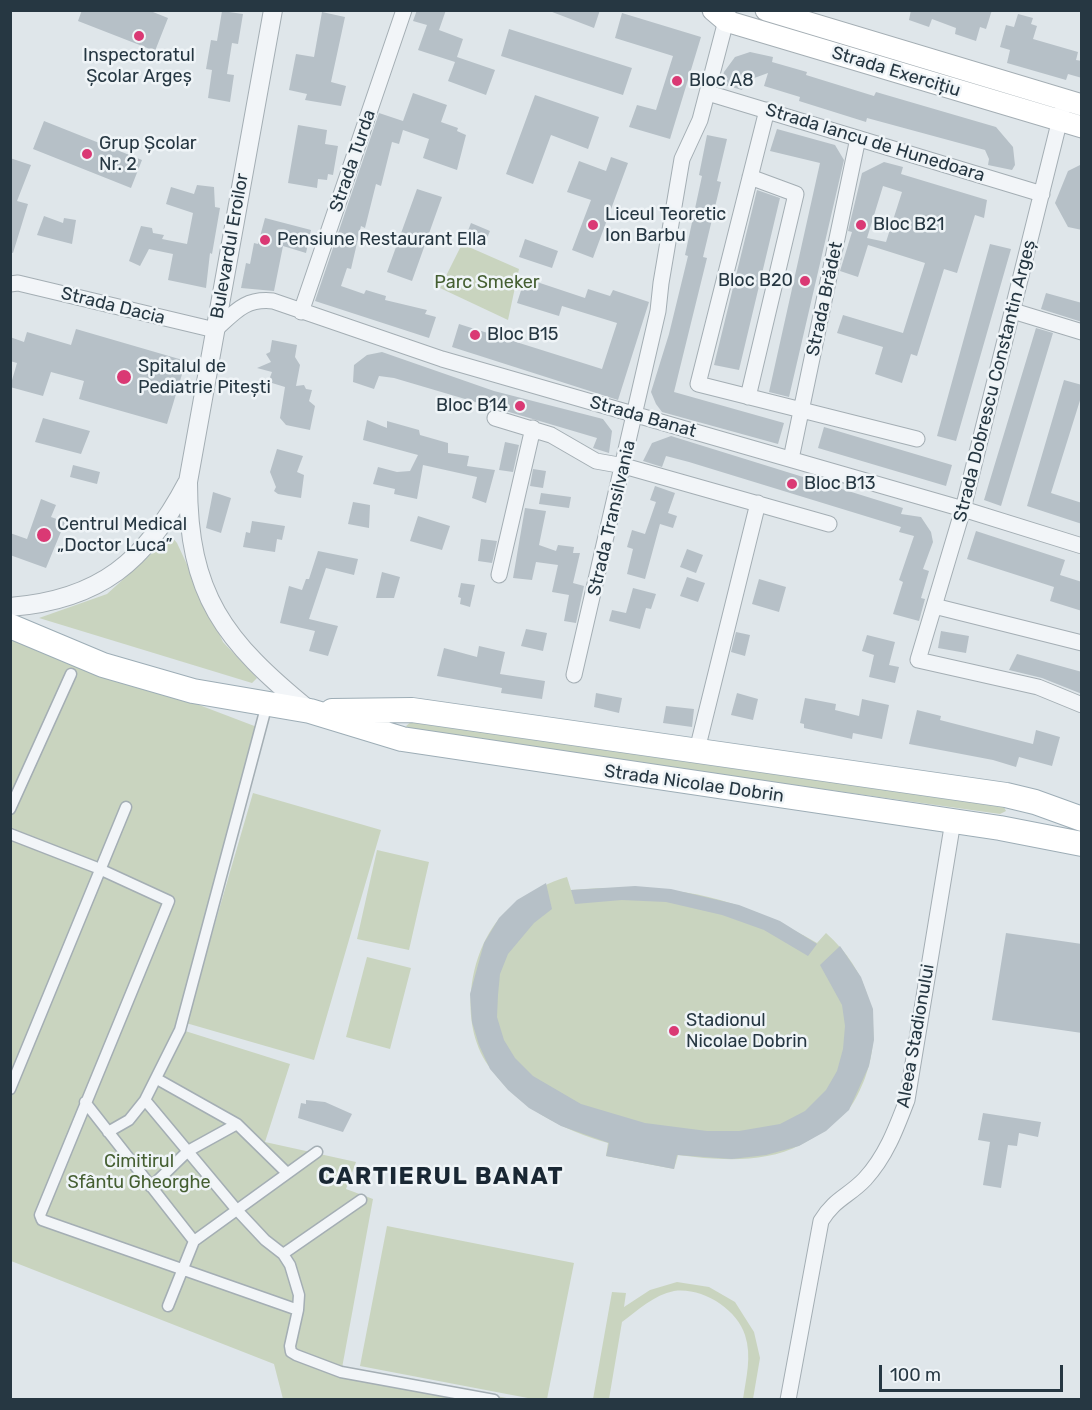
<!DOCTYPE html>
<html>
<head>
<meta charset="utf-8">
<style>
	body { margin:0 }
	#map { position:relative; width:1092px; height:1410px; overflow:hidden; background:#dfe6ea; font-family:Rubik,sans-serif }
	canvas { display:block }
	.frame { position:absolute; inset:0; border:12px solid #263742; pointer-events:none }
	.scale { position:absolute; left:879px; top:1365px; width:184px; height:27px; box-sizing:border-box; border:3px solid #263742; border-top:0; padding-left:8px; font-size:18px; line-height:21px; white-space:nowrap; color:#263742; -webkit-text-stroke:4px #eff4f7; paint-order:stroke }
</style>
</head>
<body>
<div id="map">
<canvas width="1092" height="1410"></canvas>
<div class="frame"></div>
<div class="scale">100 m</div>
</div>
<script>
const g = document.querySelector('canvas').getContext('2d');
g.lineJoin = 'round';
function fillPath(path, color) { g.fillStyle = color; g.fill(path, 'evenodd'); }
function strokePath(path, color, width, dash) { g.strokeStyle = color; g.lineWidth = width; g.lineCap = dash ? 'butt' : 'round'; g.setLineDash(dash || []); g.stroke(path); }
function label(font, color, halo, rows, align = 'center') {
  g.font = font + ' Rubik,sans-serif'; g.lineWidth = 5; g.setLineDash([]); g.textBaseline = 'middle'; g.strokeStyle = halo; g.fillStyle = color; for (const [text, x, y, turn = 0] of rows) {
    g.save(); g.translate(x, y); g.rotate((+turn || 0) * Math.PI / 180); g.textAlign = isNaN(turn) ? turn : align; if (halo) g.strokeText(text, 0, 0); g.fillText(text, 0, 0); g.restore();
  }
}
fillPath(new Path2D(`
	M462,244L519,269L508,320L440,288Z
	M171,536L177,543L223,642L257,678L252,683L39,618L107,594Z
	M10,633L257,727L182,1030L290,1064L265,1142L356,1162L346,1189L373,1199L342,1368L512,1399H283L274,1364L11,1261Z
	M412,721L1003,805L1006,811L1000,814L409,731L406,726Z
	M253,793L381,830L314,1060L186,1023Z
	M377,850L429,862L409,950L357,939Z
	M567,877L571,890C668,882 733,893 817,943L826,933C868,970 885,1025 865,1078C861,1088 855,1102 848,1110C836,1122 815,1138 800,1145C764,1164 716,1160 678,1155L674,1169L606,1156L608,1143C563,1130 519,1108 491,1069C459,1028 467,959 498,920C513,901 545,883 567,877Z
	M367,957L411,968L390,1049L346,1037Z
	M387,1226L574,1263L547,1399H533L360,1366Z
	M677,1282L709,1287L735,1302L754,1332L760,1358L753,1399H743C746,1378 752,1356 745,1335C737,1309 702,1287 674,1291C654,1295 638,1310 622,1322L609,1399H593L612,1292L626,1293L624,1307L650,1290Z`), '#c9d4bf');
fillPath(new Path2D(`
	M82,10H148L168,18L155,51L78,21Z
	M417,10H446L439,30L463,39L457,57L495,70L486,95L448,81L455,62L418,50L427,25L413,21Z
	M547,10H600L594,28Z
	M911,10H992L986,29L980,27L976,41L955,34L956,28L932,19L929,27L909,20Z
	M222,11L243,14L238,44L232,43L227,74L234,75L230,102L208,98L212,70L206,69L211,40L217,41Z
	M322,12L345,17L331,82L346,86L341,106L305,100L307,94L289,90L296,54L314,57Z
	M622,13L701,37L670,139L629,127L637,105L656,110L673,56L615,38Z
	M1018,14L1033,18L1031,24L1037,26L1033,39L1078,52L1076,60L1082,61V78L1068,74L1066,80L1007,63L1010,50L1000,47L1006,25L1014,27Z
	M509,29L632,68L623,95L501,56Z
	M750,52L773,57L772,62L807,72L806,75L874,96L876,92L996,127L1013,147L1015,165L1012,170L988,165L989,159L985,150L867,118L866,122L799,101L800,97L764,86L768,73L746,81L742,90L721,84L724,72L735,57Z
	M413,93L447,105L441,122L458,128L457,131L466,135L457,170L423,158L429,139L403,130L399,144L392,142L381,186L376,184L365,228L361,226L351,269L347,268L341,286L364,294L366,290L386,296L385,300L427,310L425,314L436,317L429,338L315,301L379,113L403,121Z
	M535,95L599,117L588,149L551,135L533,184L506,174Z
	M44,121L142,160L131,188L33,149Z
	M298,125L327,130L325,144L338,146L333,175L328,174L327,180L318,179L317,188L288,183Z
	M777,129L835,145L844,160L789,397L769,392L820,163L770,151Z
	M707,135L727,139L717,181L721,182L703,257L707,258L674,392L784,423L778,444L662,412L656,404L651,392L669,334L688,256L685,255L702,176L699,175Z
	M611,157L628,163L593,258L572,250L591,200L567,192L579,161L606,171Z
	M10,158L31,165L17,201L28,204L13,253L10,252Z
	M884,162L903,167L901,174L987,200L984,218L975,215L957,273L944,269L917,356L911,354L902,383L875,374L883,347L837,333L843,315L903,333L925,263L868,245L858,277L840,271L852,232L848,231L862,173ZM883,186L902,192L886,242L867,238Z
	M1082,164V230L1068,227L1055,203L1068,171Z
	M197,185L214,187L215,207L220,208L212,254L210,253L206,288L168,280L173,254L149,249L140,266L129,261L141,226L152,228L153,233L164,235L162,239L187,244L193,213L166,204L171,187L194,194Z
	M417,189L442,197L412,281L387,272Z
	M757,190L780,198L739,370L714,365Z
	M44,216L63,223L64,218L76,220L72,244L37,235Z
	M265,218L311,230L306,253L283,246L274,291L241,288L246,263L250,264L254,243L258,244Z
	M471,223L490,231L483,248L464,241Z
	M525,239L558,251L552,268L519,257Z
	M990,244L1011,249L956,441L937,436Z
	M525,278L585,298L588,289L610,296L613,290L649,302L618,400L452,347L459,324L602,369L617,323L562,306L559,316L517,303Z
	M1046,293L1082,303V322L1041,309Z
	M1036,328L1053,333L1001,506L984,500Z
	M76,329L186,361L167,424L79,399L84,381L51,372L43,396L10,387L17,363L10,361V337L24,342L27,332L71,345Z
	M272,340L297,345L295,357L300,365L296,386L304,385L306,389L312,390L309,401L315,406L310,430L286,425L280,418L285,387L272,383L269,380L272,372L257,368L271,362L266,354L270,352Z
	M382,352L494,391L603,419L612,431L609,453L593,448L597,438L394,378L379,376L374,389L353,382L354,365L367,355Z
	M1064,380L1082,385V394L1051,493L1082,503V524L1027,506Z
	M43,418L90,431L81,454L35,442Z
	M367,420L387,428V421L419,430L420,435L448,443V453L469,456L467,466L495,470L486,503L472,498L477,477L423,465L417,499L394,494L395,489L373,484L378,467L397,472L410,471L418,455L363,440Z
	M824,427L952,465L946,486L818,448Z
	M671,436L903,508L901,514L921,517L931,532L933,542L923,569L929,571L921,598L925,599L919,621L893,614L903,582L899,580L914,536L899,532L901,527L689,462L666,456L662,467L643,461L652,443Z
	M505,442L519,445L513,472L499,470Z
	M277,449L303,456L297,472L304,475L301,498L278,494L274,491L276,487L270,472Z
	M73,465L100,472L97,484L70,477Z
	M533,469L546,471L543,488L530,486Z
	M655,486L675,493L668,513L677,516L673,528L660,524L645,579L627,574L633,549L627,547L632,530L645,534L656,502L650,500Z
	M213,492L231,498L221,533L206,528Z
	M541,493L571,497L569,508L539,504Z
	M41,499L56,505L51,517L65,522L46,568L10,555V533L27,539Z
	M353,502L370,505L369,528L348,524Z
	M525,508L546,511L539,545L556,551L558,545L574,547L573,553H580L573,583L584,586L576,623L564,621L569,595L552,592L558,565L536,562L532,580L513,578Z
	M418,516L450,526L442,550L410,541Z
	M252,521L285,526L282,540L277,539L275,552L243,547L246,532L250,533Z
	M976,531L1065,560L1060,575L1082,582V611L1050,601L1054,587L967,559Z
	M481,539L497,541L492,563L478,561Z
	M687,549L703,555L696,573L680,567Z
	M318,551L358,559L354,575L326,568L309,619L338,626L328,656L309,651L315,631L280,623L289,586L302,590L306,579H309Z
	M382,572L400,577L394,598H376Z
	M687,577L705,583L698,602L680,596Z
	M759,579L786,587L779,612L752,604Z
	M461,583L475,585L470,607L460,604L461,598L458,597Z
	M633,588L656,594L651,609L646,608L640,629L609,621L612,610L626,613Z
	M526,629L547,633L543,651L521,646Z
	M941,631L969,636L966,653L938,648Z
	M736,632L750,635L745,656L731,652Z
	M867,635L895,642L889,665L899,667L895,683L869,677L874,655L862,651Z
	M479,646L505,652L500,674L545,681L542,699L501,693L502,688L437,676L444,648L477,657Z
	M1017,654L1082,672V694L1042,678L1009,670Z
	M596,693L622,698L619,713L594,707Z
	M737,693L758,699L753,720L731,715Z
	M805,698L836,704L835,710L859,716L862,699L889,705L882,739L853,733L852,739L804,728V724L800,723Z
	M666,706L694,709L692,727L663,723Z
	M917,710L941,716L940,720L1033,744L1036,730L1060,737L1052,766L1019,757L1016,767L993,760L909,744Z
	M546,883L552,909L534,923L508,954L500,974L498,995L497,1017L504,1040L515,1058L533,1076L581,1104L645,1123L707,1131H739L780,1124L805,1111L826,1090L837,1071L843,1049L845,1026L842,1005L820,965L840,946L861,977L873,1009L874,1040L869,1066L849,1110L826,1131L799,1146L766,1155L732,1159L677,1155L674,1169L606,1156L609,1143L561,1126L529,1108L508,1090L490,1069L479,1045L472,1022L470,994L484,943L499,918L517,900Z
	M635,886L671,889L739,905L780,921L817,944L808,956L764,930L722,915L666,902L622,900L575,904L571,890Z
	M1006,933L1082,944V1033L992,1020Z
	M306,1100L325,1102L352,1114L343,1132L298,1118L301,1103L306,1104Z
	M983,1113L1041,1122L1038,1137L1019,1133L1017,1146L1008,1145L1001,1188L983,1185L990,1142L978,1140Z`), '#b6c0c7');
const pedestrian = new Path2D(`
	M10,809L71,674
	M10,834L95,867L169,901L40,1215L42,1220L298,1310L290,1346L291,1352L296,1355L341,1372L494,1400
	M157,1079L237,1124L286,1172
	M10,1089L126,807
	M145,1100L236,1209L265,1240L283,1254L290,1265L299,1295L298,1310
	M85,1102L194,1241L168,1306
	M108,1132L129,1120L145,1100L180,1030L267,704
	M151,1187L188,1151L237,1124
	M194,1241L317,1152
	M283,1254L361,1200`);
const minor = new Path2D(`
	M708,93L1042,194
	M767,110L698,384L917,439
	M1062,111L963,509L918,660L1038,687L1082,705
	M10,284L18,283L215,330C235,312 245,298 273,301L442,359L963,509L1082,546
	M1013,311L1082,332
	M301,312L404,10
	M748,397L796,194L750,177
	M495,418L551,435L596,461L624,466L829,524
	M791,459L858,138
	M499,575L533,428
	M934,606L1082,643
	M574,675L658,311L661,283L682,159L700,120L728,13
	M697,750L758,503
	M788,1400L821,1221C834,1199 849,1196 865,1179C886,1156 896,1129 907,1100L953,821`);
const tertiary = new Path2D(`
	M273,10L188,482C188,595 224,641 310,711
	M10,607C100,600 146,561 187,483`);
const secondary = new Path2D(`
	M713,10L726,21L1082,127
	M766,10L1082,105`);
const primary = new Path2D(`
	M10,626L103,665L193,691L310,711L402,739L1000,828L1082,844
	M332,711L412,710L1006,795L1035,802L1082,819`);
strokePath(pedestrian, '#a4aeb4', 13);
strokePath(minor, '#a4aeb4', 17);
strokePath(tertiary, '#a4aeb4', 20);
strokePath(secondary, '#a4aeb4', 23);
strokePath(primary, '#9dadb6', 26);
strokePath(pedestrian, '#f2f5f8', 10);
strokePath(minor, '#f2f5f8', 15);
strokePath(tertiary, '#f2f5f8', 18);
strokePath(secondary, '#fff', 21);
strokePath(primary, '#fff', 24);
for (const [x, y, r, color] of [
	[139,36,6,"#da3974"],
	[677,81,6,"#da3974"],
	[87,154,6,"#da3974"],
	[593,225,6,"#da3974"],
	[861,225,6,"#da3974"],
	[265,240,6,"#da3974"],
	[805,281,6,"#da3974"],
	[475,335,6,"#da3974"],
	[124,377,8,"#da3974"],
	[520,406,6,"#da3974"],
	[792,484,6,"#da3974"],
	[44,535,8,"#da3974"],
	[674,1031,6,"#da3974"]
]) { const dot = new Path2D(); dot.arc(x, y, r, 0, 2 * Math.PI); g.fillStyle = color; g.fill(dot); strokePath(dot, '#eff4f7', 2); }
label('18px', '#263742', '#eff4f7', [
	["Inspectoratul",139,56,"center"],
	["Școlar Argeș",139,77,"center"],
	["Bloc A8",689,81],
	["Grup Școlar",99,144],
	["Nr. 2",99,165],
	["Liceul Teoretic",605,215],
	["Ion Barbu",605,236],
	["Bloc B21",873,225],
	["Pensiune Restaurant Ella",277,240],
	["Bloc B20",793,281,"right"],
	["Bloc B15",487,335],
	["Spitalul de",138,367],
	["Pediatrie Pitești",138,388],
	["Bloc B14",508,406,"right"],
	["Bloc B13",804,484],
	["Centrul Medical",57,525],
	["„Doctor Luca”",57,546],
	["Stadionul",686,1021],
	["Nicolae Dobrin",686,1042]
], 'left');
label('18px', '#263742', '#eff4f7', [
	["Strada Exercițiu",896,72,17],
	["Strada Iancu de Hunedoara",875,143,17],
	["Strada Turda",353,161,-71],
	["Bulevardul Eroilor",230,246,-80],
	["Strada Brădet",825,299,-78],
	["Strada Dacia",113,306,14],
	["Strada Dobrescu Constantin Argeș",995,381,-76],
	["Strada Banat",643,417,16],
	["Strada Transilvania",612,518,-77],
	["Strada Nicolae Dobrin",694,784,8],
	["Aleea Stadionului",916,1036,-80]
]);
label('18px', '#455f32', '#eff4f7', [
	["Parc Smeker",487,283],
	["Cimitirul",139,1162],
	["Sfântu Gheorghe",139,1183]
]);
g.letterSpacing = '1.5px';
label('bold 24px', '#192733', '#eff4f7', [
	["CARTIERUL BANAT",441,1177]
]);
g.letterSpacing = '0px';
</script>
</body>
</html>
